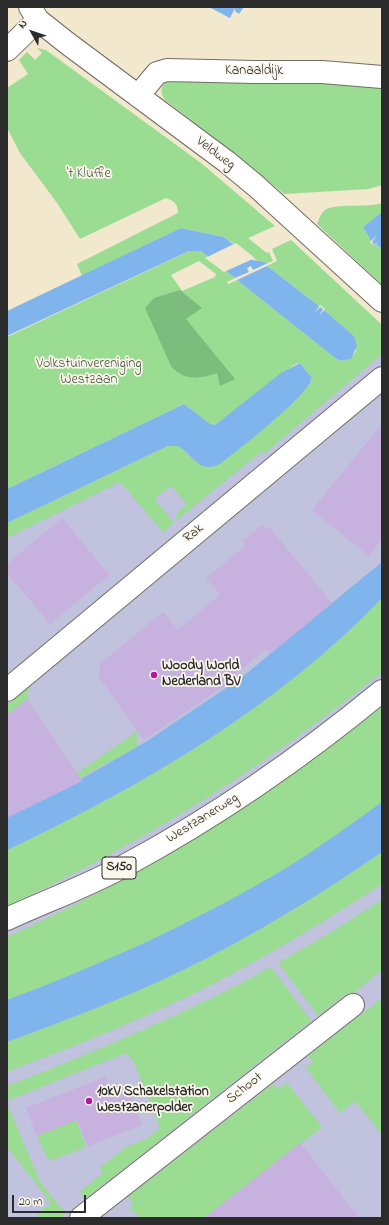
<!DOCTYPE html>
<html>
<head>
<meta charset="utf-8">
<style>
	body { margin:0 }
	#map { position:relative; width:389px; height:1225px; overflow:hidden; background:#f1e8ce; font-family:"Indie Flower",sans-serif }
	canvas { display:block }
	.frame { position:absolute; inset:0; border:8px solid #2b2b2b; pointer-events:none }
	.north { position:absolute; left:12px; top:12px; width:40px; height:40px; -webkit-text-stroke:3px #fbf7ec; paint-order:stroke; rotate:310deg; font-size:11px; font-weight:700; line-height:16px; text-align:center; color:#2b2b2b }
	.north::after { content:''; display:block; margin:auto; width:14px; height:18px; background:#2b2b2b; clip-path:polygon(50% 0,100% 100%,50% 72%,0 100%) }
	.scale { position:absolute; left:12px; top:1195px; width:74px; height:18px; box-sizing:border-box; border:2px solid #2b2b2b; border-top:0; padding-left:5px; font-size:12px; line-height:14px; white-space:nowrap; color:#2b2b2b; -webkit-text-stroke:3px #fbf7ec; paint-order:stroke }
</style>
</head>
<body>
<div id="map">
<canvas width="389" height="1225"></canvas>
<div class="frame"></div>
<div class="north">N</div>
<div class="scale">20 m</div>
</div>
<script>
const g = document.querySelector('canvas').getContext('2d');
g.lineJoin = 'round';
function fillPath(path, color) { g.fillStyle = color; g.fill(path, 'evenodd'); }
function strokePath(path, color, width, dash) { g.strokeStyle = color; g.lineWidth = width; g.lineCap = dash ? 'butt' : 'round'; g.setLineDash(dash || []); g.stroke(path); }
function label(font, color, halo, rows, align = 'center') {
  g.font = font + ' "Indie Flower",sans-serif'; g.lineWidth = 3.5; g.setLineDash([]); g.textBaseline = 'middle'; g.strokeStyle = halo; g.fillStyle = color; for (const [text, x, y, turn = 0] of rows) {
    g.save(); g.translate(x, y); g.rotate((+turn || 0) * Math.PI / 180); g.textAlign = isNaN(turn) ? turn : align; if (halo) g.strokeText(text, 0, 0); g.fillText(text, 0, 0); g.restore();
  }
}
fillPath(new Path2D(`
	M382,349V1218H7V523L165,448Z`), '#c1c2dd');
fillPath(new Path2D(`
	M37,48L46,50L201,163L275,226L248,238L267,253L269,252L273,261L268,263L259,262L224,237L181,228L82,276L77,264L178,213C178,204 174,201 166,198L80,239L57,203L20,153L7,128V88L28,74L19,60L27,52L35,60L42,53Z
	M167,80L382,82V185L369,189L284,194L225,146L165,100C160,93 160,86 167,80Z
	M382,203V212L363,227L371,241L370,243L382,248V285L317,224C319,219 321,213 325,210C333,203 368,208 382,203Z
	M291,240L379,322L382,325V353L380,356L264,454L261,452L177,520L175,518L178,516L176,514L187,504L171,486L154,499L174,523L163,532L120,482L7,538V523L168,446H178C192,455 199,474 220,464L301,394L311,383L312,378L300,363L294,365L215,425H210L184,404L7,489V337L181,255L189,251H201L235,278L227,282L228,284L237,280L335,358L340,361L350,359L356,351L354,336L324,310L325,309L320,305L319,306L267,266L277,261L272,249ZM199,261L216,274L215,277L182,291L171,275Z
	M382,598V672C266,766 142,844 7,906V850C141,787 279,706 382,598Z
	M28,687L32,689L26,693L29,697L7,716V705Z
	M382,707V802C346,828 309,855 271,877C187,926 98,966 7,1000V937C142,876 266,800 382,707Z
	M138,731L139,733L136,736L138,739L136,741L139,746L74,781L77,773Z
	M382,852V884C327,920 271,954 213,984C146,1018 77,1045 7,1072V1042C65,1020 125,998 181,971C251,937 318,896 382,852Z
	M382,900V970L347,998L344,995L318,1016L278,963L323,937Z
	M271,967L311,1021L85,1199L79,1192L103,1173L99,1168L126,1147L146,1139L160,1128L134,1062L126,1053L7,1101V1086C97,1051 186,1014 271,967Z
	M382,998V1135L355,1101L340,1113L306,1068L313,1062L308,1056Z
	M287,1083L322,1127L204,1218H140L134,1211L132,1213L129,1209L134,1205L128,1197L273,1084L278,1089Z
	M7,1103L40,1182L66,1214L60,1218H39L37,1214L51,1203L7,1147Z
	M76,1120L86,1147L53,1160L47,1158L37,1136Z`), '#9bdc93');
fillPath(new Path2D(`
	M180,290L202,308L186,319L235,379L220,386L217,373C201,379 183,381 171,366L145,308L154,298Z`), '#7cbc7d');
fillPath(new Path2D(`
	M209,7H244L239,14L235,11V8L230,18Z
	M382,212V248L376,245L378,241L375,245L372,242L377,235L371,241L363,227Z
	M181,228L224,237L253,260L268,263L253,270L251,266L247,268L249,272L235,278L201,251H189L7,336V311Z
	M267,266L319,306L315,313L320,307L323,309L319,316L324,310L354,336L357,346L351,359L340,361L335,358L237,280Z
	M300,363L312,378C307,397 238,450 220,464C198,474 194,455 178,446H168L7,523V489L184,404L210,424L215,425L281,373Z
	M382,562V598C279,706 141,787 7,850V814L74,781L76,784L82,781L81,779L144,743L241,678Z
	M382,802V852C318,896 251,937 181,971C125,998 66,1020 7,1042V1000C98,966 187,926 271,877C309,855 346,828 382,802Z`), '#7fb4ed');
fillPath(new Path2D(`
	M236,243L255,258L224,272L205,258Z`), '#f1e8ce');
fillPath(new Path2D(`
	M382,424V539L369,556L312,510Z
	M62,518L109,575L50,624L7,573V564Z
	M262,525L266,529L268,526L332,603L270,654L266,649L237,673L240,676L144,740L99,677L100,664L163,612L178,630L220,595L206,578L246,545L243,541Z
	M27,699L82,781L7,818V715Z
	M105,1077L112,1093L127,1087L142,1125L88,1146L77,1120L37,1136L26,1108Z
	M300,1143L359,1218H204Z`), '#c6b1df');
const minor = new Path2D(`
	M30,7L38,20L67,43L227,162L256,186L382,301
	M7,50L38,20
	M138,96L157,73L167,70L254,72H322L382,77
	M7,690L382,378
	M81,1218L353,1005`);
const primary = new Path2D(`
	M7,919C46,901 88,886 126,865C217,816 302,757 382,691`);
strokePath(minor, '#706d64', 24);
strokePath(primary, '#706d64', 24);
strokePath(minor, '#fff', 22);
strokePath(primary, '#fff', 22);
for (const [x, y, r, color] of [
	[154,675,4,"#b5179e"],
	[89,1101,4,"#b5179e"]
]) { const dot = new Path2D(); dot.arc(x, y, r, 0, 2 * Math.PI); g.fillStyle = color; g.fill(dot); strokePath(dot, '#fbf7ec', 1.5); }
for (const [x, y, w] of [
	[119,868,34]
]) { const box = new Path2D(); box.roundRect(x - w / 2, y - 11, w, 22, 3); g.fillStyle = '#fbf7ec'; g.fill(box); strokePath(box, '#2b2b2b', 1); }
label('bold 13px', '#2b2b2b', null, [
	["S150",119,868]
]);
label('14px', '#2b2b2b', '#fbf7ec', [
	["Kanaaldijk",254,72],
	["Veldweg",215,154,37],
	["Rak",194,534,-39],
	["Westzanerweg",203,819,-32],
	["Schoot",245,1089,-38]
]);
label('14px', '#475745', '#fbf7ec', [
	["'t Kluffie",89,175],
	["Volkstuinvereniging",89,365],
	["Westzaan",89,381]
]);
label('bold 14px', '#2b2b2b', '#fbf7ec', [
	["Woody World",162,667],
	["Nederland BV",162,683],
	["10kV Schakelstation",97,1093],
	["Westzanerpolder",97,1109]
], 'left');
</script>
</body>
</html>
